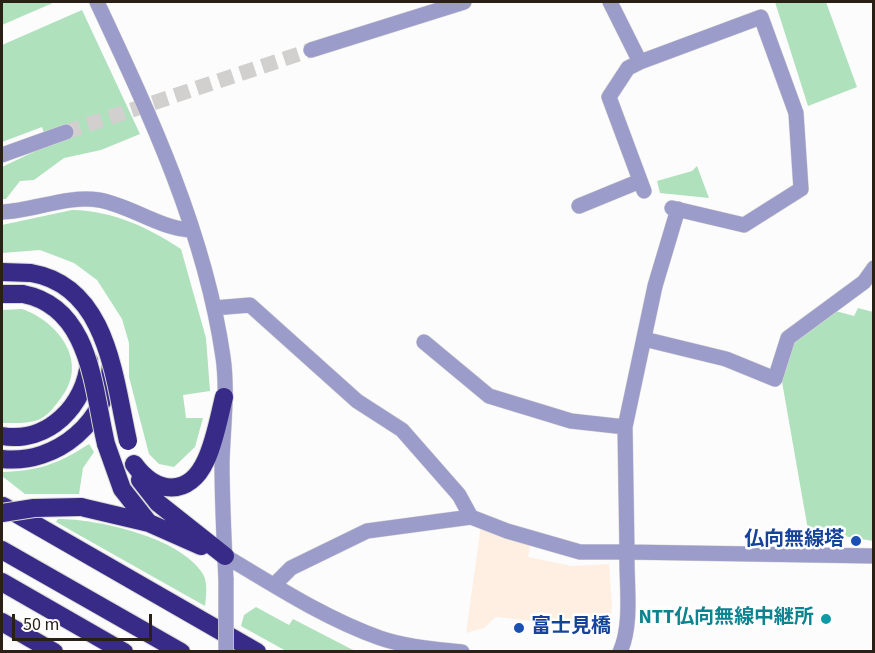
<!DOCTYPE html>
<html>
<head>
<meta charset="utf-8">
<style>
	body { margin:0 }
	#map { position:relative; width:875px; height:653px; overflow:hidden; background:#fcfcfc; font-family:"Source Sans 3",sans-serif }
	canvas { display:block }
	.frame { position:absolute; inset:0; border:3px solid #2a2015; pointer-events:none }
	.scale { position:absolute; left:12px; top:614px; width:140px; height:27px; box-sizing:border-box; border:3px solid #2a2015; border-top:0; padding-left:8px; font-size:18px; line-height:21px; white-space:nowrap; color:#2a2015; -webkit-text-stroke:4px #fff; paint-order:stroke }
</style>
</head>
<body>
<div id="map">
<canvas width="875" height="653"></canvas>
<div class="frame"></div>
<div class="scale">50 m</div>
</div>
<script>
const g = document.querySelector('canvas').getContext('2d');
g.lineJoin = 'round';
function fillPath(path, color) { g.fillStyle = color; g.fill(path, 'evenodd'); }
function strokePath(path, color, width, dash) { g.strokeStyle = color; g.lineWidth = width; g.lineCap = dash ? 'butt' : 'round'; g.setLineDash(dash || []); g.stroke(path); }
function label(font, color, halo, rows, align = 'center') {
  g.font = font + ' "Source Sans 3","Noto Sans JP",sans-serif'; g.lineWidth = 5; g.setLineDash([]); g.textBaseline = 'middle'; g.strokeStyle = halo; g.fillStyle = color; for (const [text, x, y, turn = 0] of rows) {
    g.save(); g.translate(x, y); g.rotate((+turn || 0) * Math.PI / 180); g.textAlign = isNaN(turn) ? turn : align; if (halo) g.strokeText(text, 0, 0); g.fillText(text, 0, 0); g.restore();
  }
}
fillPath(new Path2D(`
	M481,525L531,542L528,557L572,566L609,564L612,604L609,633L604,635L570,625L496,617L484,628L466,633Z`), '#feefe2');
fillPath(new Path2D(`
	M2,2H55L2,25Z
	M775,2H826L857,87L808,106Z
	M82,10L140,134L101,150L64,158L34,180L20,181L6,199H2V167L48,145L42,127L2,142V45Z
	M697,166L709,198L660,193L657,181L692,171Z
	M72,210C114,211 147,227 181,249L206,338L210,391L183,395L186,418H203L195,447L174,467L159,464L149,454L129,377V343L122,319L97,280L74,263L40,250L2,253V225Z
	M858,308L873,312V541L808,530L781,376L792,340L832,310L854,316Z
	M22,309C59,322 89,362 61,398C54,407 49,415 38,420C27,424 13,423 2,423V310Z
	M89,444L94,452L83,468L79,494H25L2,476V472C38,471 58,464 89,444Z
	M58,519C98,519 180,537 203,574C208,583 206,597 205,606L56,522Z
	M256,607L289,625L293,619L355,651H286L241,626L244,615Z`), '#afe1bd');
strokePath(new Path2D(`
	M66,132L311,50`), '#d2d0ce', 15, [15, 8]);
const minor = new Path2D(`
	M97,2C150,115 205,232 223,357C228,391 223,428 222,462C222,501 224,541 226,580
	M610,2L640,62
	M311,50L464,2
	M2,155L66,132
	M644,191L609,97L628,68L640,62L761,17L796,113L801,189L744,225L672,208
	M579,206L640,181
	M2,212C33,211 67,195 99,200C132,206 158,228 191,230
	M214,308L250,305L357,401L402,430L459,495L471,517
	M644,339L726,359L775,379L788,338L864,282L874,268
	M424,342L489,396L571,421L625,427
	M225,556C275,586 326,619 380,638C406,647 435,649 462,652
	M274,585L291,568L367,531L471,517L507,531L580,552H627L625,427L655,286L678,209
	M620,652C633,623 626,583 627,552L874,556`);
const highway = new Path2D(`
	M2,272L31,273
	M2,294H23
	M2,436C48,444 86,405 89,361
	M106,444L122,489L148,522
	M2,459C57,465 109,421 111,364
	M134,464C155,494 189,498 206,460C215,441 219,417 224,397
	M140,480L158,503L225,556
	M3,506L257,652
	M81,507L149,523L201,546
	M2,550L181,652
	M2,582L124,652
	M2,622L54,652`);
strokePath(minor, '#dad9d7', 16);
strokePath(highway, '#dad9d7', 20);
strokePath(minor, '#9b9cca', 15);
strokePath(highway, '#382a87', 18);
const minorBridge = new Path2D(`
	M226,652V580`);
const highwayBridge = new Path2D(`
	M31,273C108,286 114,379 128,441
	M23,294C91,307 93,389 106,444
	M2,513L34,508L81,507`);
strokePath(minorBridge, '#dad9d7', 16, []);
strokePath(highwayBridge, '#dad9d7', 20, []);
strokePath(minorBridge, '#9b9cca', 15);
strokePath(highwayBridge, '#382a87', 18);
for (const [x, y, r, color] of [
	[856,541,6,"#1a4fb4"],
	[826,619,6,"#0f9aa8"],
	[519,628,6,"#1a4fb4"]
]) { const dot = new Path2D(); dot.arc(x, y, r, 0, 2 * Math.PI); g.fillStyle = color; g.fill(dot); strokePath(dot, '#fff', 2); }
label('bold 20px', '#164399', '#fff', [
	["仏向無線塔",844,541],
	["富士見橋",531,628,"left"]
], 'right');
label('bold 20px', '#0d838f', '#fff', [
	["NTT仏向無線中継所",814,619]
], 'right');
</script>
</body>
</html>
